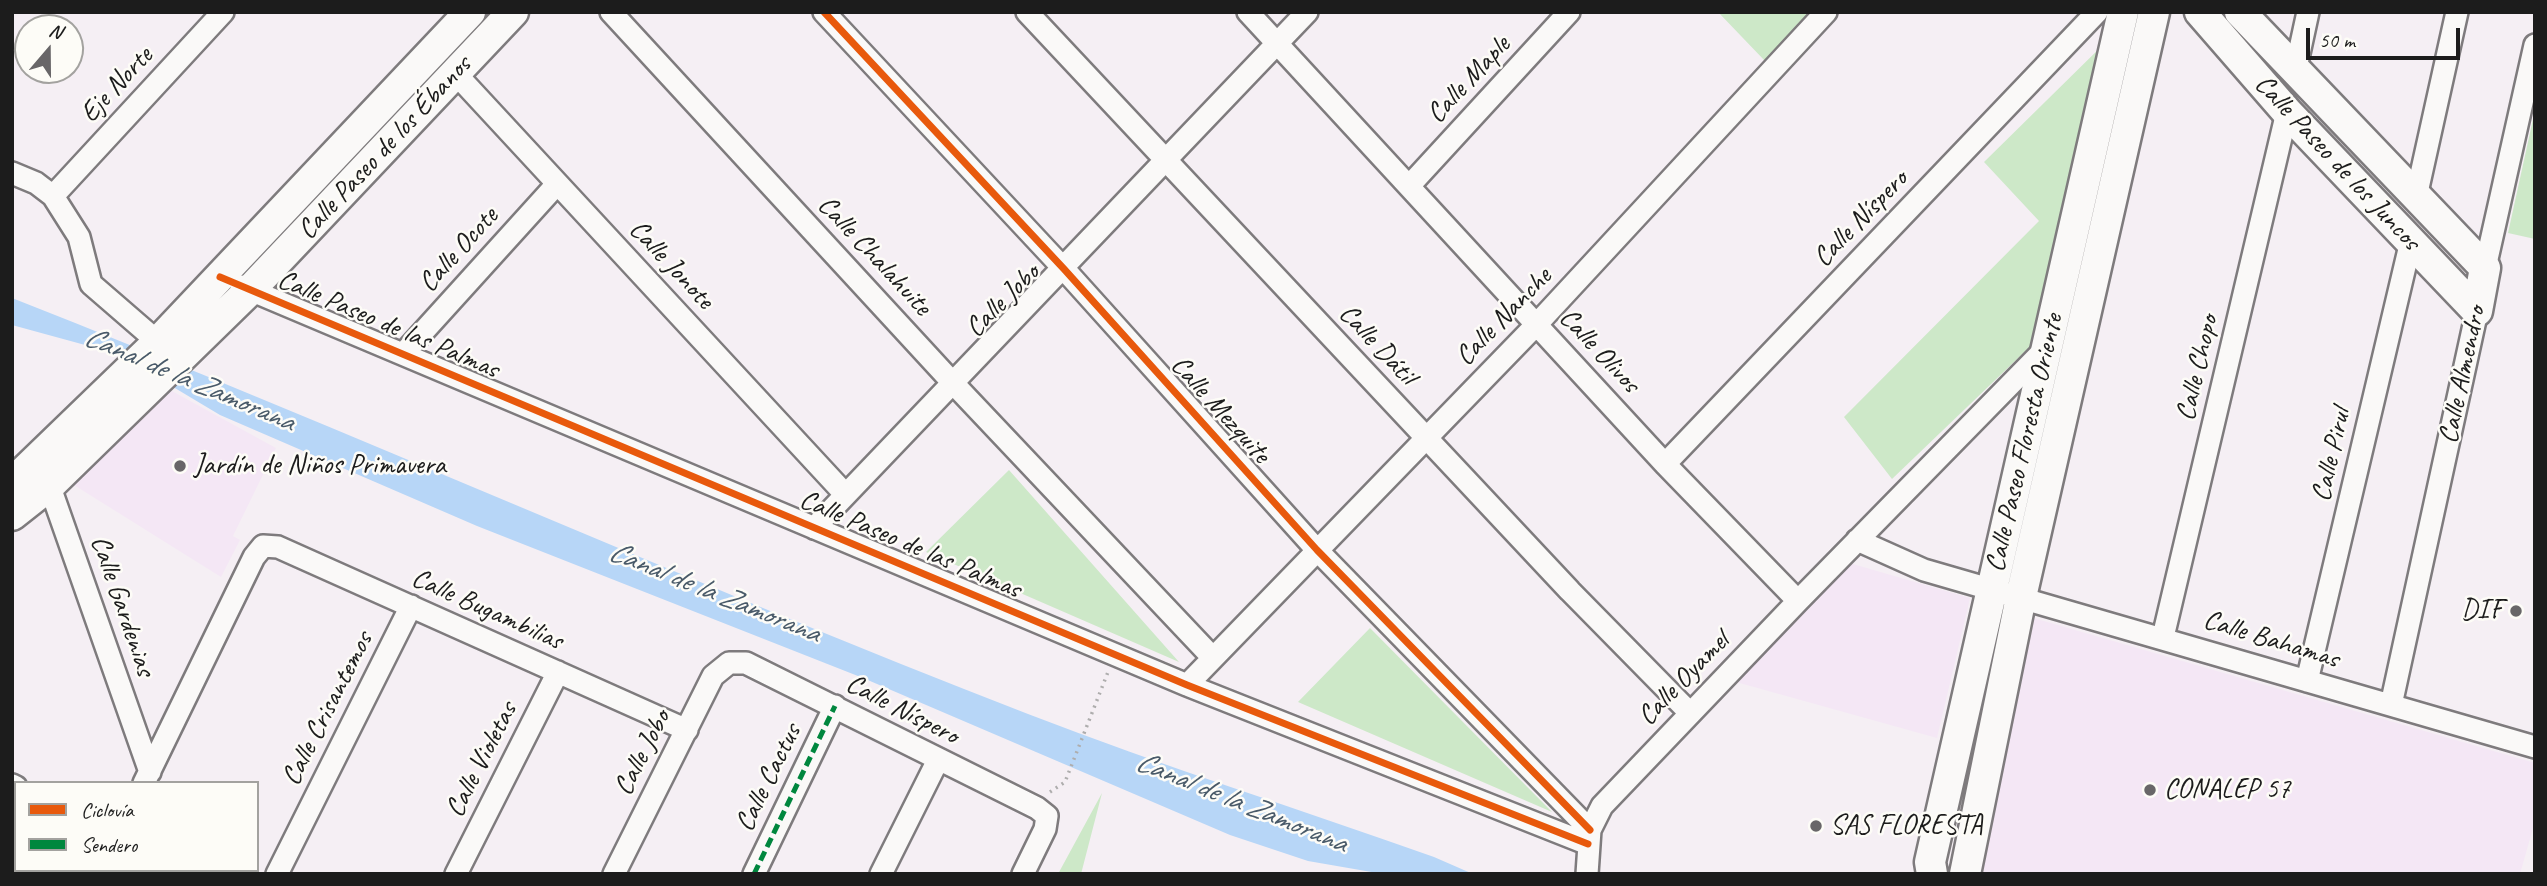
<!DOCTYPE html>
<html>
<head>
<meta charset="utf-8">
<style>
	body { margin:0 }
	#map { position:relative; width:2547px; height:886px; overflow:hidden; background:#f5eff4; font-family:Caveat,sans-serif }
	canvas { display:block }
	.frame { position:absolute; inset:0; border:14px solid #1c1c1c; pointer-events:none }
	.legend { position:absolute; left:14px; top:781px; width:245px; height:91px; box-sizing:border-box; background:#fdfcf7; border:2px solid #a3a29f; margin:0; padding:9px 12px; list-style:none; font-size:21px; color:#1c1c1c }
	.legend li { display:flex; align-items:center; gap:14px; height:35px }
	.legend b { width:35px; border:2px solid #a3a29f }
	.north { position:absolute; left:14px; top:14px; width:70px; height:70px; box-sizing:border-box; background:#fdfcf7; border:2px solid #a3a29f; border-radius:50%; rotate:20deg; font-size:19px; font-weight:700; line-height:28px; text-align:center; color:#1c1c1c }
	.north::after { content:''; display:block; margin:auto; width:24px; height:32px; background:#686668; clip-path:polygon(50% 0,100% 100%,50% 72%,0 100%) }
	.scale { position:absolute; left:2306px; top:28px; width:154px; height:32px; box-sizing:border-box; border:4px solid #1c1c1c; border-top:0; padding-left:9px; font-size:21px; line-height:24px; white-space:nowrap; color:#1c1c1c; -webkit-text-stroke:5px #fdfcf7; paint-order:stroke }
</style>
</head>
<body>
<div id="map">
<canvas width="2547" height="886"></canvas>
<div class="frame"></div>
<ul class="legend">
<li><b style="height:9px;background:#e8590c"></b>Ciclovía</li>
<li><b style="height:9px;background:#00873e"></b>Sendero</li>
</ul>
<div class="north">N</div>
<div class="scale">50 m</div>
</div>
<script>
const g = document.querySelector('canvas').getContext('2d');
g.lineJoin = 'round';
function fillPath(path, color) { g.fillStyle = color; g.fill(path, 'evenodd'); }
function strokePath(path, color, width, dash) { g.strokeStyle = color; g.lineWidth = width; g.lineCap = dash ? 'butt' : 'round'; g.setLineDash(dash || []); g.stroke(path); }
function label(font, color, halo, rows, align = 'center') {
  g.font = font + ' Caveat,sans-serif'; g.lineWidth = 5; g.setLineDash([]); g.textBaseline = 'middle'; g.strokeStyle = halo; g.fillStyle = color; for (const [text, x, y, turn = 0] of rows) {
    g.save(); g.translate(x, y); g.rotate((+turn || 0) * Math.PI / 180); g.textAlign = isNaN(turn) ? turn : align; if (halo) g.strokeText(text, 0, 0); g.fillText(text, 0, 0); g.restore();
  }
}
fillPath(new Path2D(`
	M170,390L276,448L233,536L240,540L221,577L74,485Z
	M1846,562L1970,598L1937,738L1736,682Z
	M2030,617L2535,763V821L2520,874H1973Z`), '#f4e7f5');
fillPath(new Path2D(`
	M1718,12H1811L1765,61Z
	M2109,39L2039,338L1892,479L1844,417L2039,221L1984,162Z
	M2535,110V239L2508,233Z
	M1009,470L1179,662L926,552Z
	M1370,628L1552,812L1298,702Z
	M1102,793L1081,874H1058Z`), '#cde8c8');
fillPath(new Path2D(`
	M12,298C353,432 687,582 1028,714C1162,766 1299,809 1434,857L1473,874H1383L1308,861L1230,835L863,678L477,526L220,415L118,354L12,325Z`), '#b7d6f7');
const street = new Path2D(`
	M611,12L952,382L1213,658
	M824,12L1064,269L1317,550L1590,830
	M1027,12L1570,591L1690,713
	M1248,12L1665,464L1798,601
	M2295,72L2308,12
	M456,74L845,494
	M12,173L36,183L53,196L79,237L91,284L158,342
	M1410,185L1569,12
	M53,196L223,12
	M2416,197L2457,12
	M2485,268L2535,45
	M241,286L1187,685L1588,844
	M403,354L557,184
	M1665,464L2097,12
	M45,473L150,772
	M814,528L1307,12
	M1857,540L1924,570L2535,747
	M2163,637L2287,112
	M2307,681L2411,241
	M1187,685L1536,325L1826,12
	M2391,705L2477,311
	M144,783L254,557L263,546L278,547L687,730
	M12,785L16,787
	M101,874L103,870
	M277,874L411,606
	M456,874L558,672
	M614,874L713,676L729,663H746L1037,808L1047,816L1045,829L1023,874
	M754,874L835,706
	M881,874L938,760
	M1587,874L1590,830L1602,806L1798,601L2046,348`);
const secondary = new Path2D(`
	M2200,12L2287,112L2477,311
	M2240,12L2485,268L2477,311
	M12,483L158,342L470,12
	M12,515L50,485L250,290L513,12
	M1932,874L1930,862L2123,12
	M1965,874L2021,597L2154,12`);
strokePath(street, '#7e7b7d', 26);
strokePath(secondary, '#7e7b7d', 35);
strokePath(new Path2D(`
	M1050,792L1065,782L1108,672`), '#aeadad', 3.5, [2, 5]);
strokePath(street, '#faf9f8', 21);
strokePath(secondary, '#faf9f8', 30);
strokePath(new Path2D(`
	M754,874L835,706`), '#00873e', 5, [10, 5]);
strokePath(new Path2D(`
	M824,12L1064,269L1317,550L1590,830
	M220,277L1187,685L1588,844`), '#e8590c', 7);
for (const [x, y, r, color] of [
	[180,466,7,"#686668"],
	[2516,611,7,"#686668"],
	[2150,790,7,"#686668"],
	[1816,826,7,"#686668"]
]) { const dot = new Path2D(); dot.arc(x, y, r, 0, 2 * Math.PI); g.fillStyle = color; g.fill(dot); strokePath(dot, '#fdfcf7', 2.5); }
label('28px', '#1c1c1c', '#fdfcf7', [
	["Calle Maple",1469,80,-47],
	["Eje Norte",117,85,-47],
	["Calle Paseo de los Ébanos",385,148,-47],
	["Calle Paseo de los Juncos",2337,163,47],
	["Calle Níspero",1861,219,-46],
	["Calle Ocote",459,250,-48],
	["Calle Chalahuite",874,256,47],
	["Calle Jonote",671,265,47],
	["Calle Jobo",1003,301,-45],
	["Calle Nanche",1504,317,-46],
	["Calle Paseo de las Palmas",388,325,23],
	["Calle Dátil",1377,345,47],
	["Calle Olivos",1599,351,47],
	["Calle Chopo",2198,368,-77],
	["Calle Almendro",2463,375,-78],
	["Calle Mezquite",1220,410,48],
	["Calle Paseo Floresta Oriente",2025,443,-77],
	["Calle Pirul",2332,455,-77],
	["Calle Paseo de las Palmas",910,545,23],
	["Calle Gardenias",122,606,71],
	["Calle Bugambilias",487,610,24],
	["Calle Bahamas",2271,640,17],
	["Calle Oyamel",1684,679,-46],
	["Calle Crisantemos",328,709,-63],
	["Calle Níspero",902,710,27],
	["Calle Jobo",643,753,-63],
	["Calle Violetas",482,760,-63],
	["Calle Cactus",769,778,-64]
]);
label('28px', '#1c1c1c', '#fdfcf7', [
	["Jardín de Niños Primavera",194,466],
	["DIF",2502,611,"right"],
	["CONALEP 57",2164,790],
	["SAS FLORESTA",1830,826]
], 'left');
label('italic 30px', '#495a69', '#fdfcf7', [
	["Canal de la Zamorana",189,380,23],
	["Canal de la Zamorana",714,593,22],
	["Canal de la Zamorana",1241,803,22]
]);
</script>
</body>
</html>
